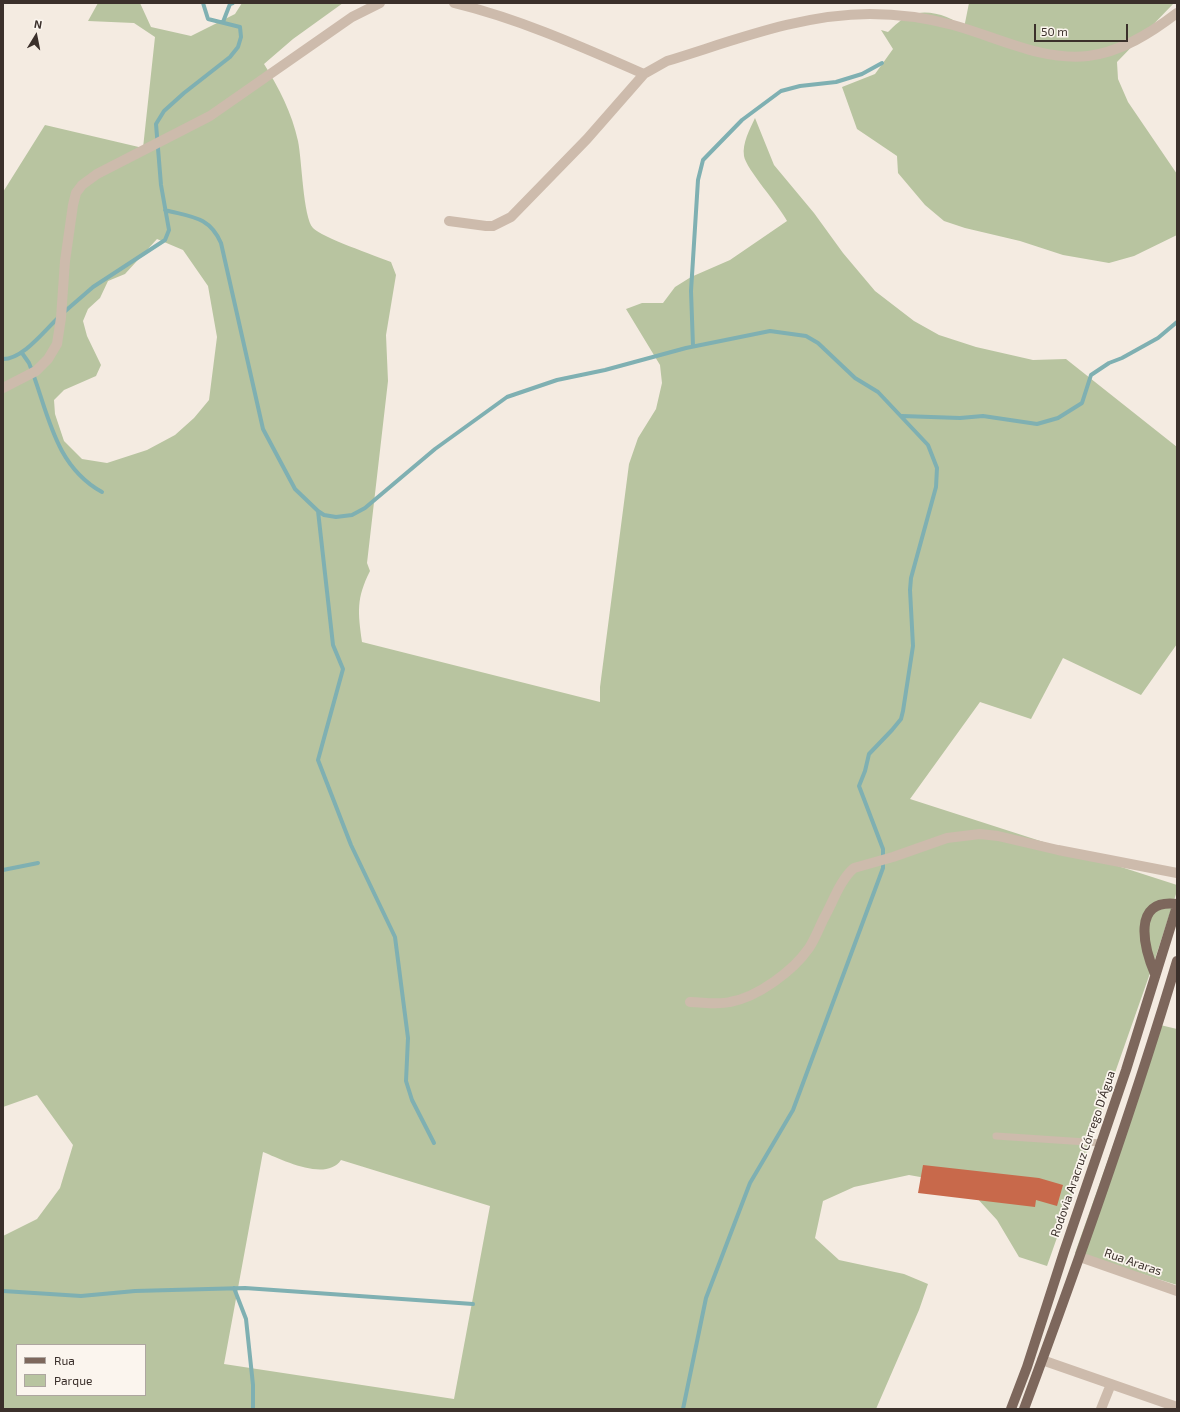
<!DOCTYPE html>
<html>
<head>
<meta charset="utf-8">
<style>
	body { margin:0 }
	#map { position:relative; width:1180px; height:1412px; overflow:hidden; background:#f4ebe1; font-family:"Exo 2",sans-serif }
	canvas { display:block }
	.frame { position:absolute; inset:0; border:4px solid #3b302b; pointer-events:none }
	.legend { position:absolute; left:16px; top:1344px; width:130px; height:52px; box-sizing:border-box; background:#fbf5ee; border:1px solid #aea6a0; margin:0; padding:5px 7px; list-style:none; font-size:12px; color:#3b302b }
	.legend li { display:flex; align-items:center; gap:8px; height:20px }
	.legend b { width:20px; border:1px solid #aea6a0 }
	.north { position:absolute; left:16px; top:16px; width:40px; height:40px; -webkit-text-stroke:3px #fbf5ee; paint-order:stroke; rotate:10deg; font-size:11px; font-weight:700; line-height:16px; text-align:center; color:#3b302b }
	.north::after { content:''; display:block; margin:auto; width:14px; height:18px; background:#3b302b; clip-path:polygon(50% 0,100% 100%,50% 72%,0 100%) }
	.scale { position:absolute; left:1034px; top:24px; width:94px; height:18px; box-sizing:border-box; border:2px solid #3b302b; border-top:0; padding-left:5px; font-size:12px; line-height:14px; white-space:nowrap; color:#3b302b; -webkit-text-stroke:3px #fbf5ee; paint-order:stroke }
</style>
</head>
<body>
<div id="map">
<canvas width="1180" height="1412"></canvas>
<div class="frame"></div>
<ul class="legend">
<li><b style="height:5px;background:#7d675c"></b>Rua</li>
<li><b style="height:11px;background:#b8c4a0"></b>Parque</li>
</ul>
<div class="north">N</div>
<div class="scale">50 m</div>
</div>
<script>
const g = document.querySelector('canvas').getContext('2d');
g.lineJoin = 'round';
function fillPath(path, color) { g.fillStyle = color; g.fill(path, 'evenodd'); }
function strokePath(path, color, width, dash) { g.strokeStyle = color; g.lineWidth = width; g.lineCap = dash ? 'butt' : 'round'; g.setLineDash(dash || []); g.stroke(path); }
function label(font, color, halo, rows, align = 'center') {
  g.font = font + ' "Exo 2",sans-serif'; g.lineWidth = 3.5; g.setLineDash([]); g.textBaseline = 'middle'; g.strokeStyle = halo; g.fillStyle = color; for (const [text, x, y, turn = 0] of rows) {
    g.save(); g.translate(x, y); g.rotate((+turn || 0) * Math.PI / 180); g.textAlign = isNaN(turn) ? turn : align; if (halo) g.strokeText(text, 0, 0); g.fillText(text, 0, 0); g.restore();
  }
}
fillPath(new Path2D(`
	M98,3H140L151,27L191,36L235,14L242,3H343L293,39L264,64C279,88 292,113 298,141C302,160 303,217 313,228C321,237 376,256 391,262L396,275L386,335L388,381L367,563L370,571C356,599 358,612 362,642L600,702V687L629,464L638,438L656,409L662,383L660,365L626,309L642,303H663L675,287L691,277L730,260L787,221C779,205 746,169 744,156C742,143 750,129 755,118L774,165L814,213L843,253L875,291L914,321L939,335L976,347L1033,360L1066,359L1177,447V644L1141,695L1063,658L1031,719L980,702L910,799L1177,885V891L1155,959L1047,1266L1019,1257L997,1220L965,1185L909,1175L854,1187L823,1201L815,1238L839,1260L904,1274L928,1284L919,1310L876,1409H3V1236L37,1219L60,1188L73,1145L37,1095L3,1107V192L45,125L143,148L155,37L134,23L88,21ZM157,239L183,250L208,286L217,337L209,400L194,418L175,435L147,450L107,463L82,459L64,441L55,414L54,400L64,390L96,376L101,365L87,336L83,321L88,309L100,298L108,281L125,274ZM263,1152C283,1160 326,1182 341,1160L490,1206L454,1399L224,1364ZM17,1345H145V1395H17Z
	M969,3H1174L1117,62L1118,79L1128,102L1177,174V235L1134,256L1109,263L1063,255L1020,241L965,228L944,221L925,205L898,173L897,156L857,129L842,87L875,74L893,49L881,30L888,32C894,26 902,18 911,15C926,8 953,16 964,28Z
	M1156,1024L1177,1029V1285L1075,1253Z`), '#b8c4a0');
strokePath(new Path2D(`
	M223,22L230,4L233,3
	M165,210C191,217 209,216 221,243L263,429L295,489L318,511L324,515L336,517L352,515L365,508L435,449L507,397L557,380L605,370L686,348L770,331L806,336L818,343L855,378L878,392L928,445L937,468L936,487L911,578L910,590L913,646L903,711L901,719L892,730L869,754L865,771L859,786L883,849V868L793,1110L750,1183L706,1298L683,1409
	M63,313L93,287L165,240L169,230L161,185L156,124L164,111L184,93L230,57L238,47L241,37L240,27L208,19L203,3
	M693,346L691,291L698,180L703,160L742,120L781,91L800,86L836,82L862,74L882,63
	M22,353L29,363C48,410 53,465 102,492
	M3,359C23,359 44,331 58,318
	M902,416L960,418L983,416L1037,424L1058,418L1082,403L1091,375L1109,363L1122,358L1158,338L1177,322
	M318,511L333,645L343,669L318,760L351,845L395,937L408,1038L406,1081L412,1100L434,1143
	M3,870L38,863
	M234,1288L246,1319L253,1385V1409
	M3,1291L81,1296L135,1291L245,1288L473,1304`), '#7fb0b2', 4);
fillPath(new Path2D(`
	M923,1165L1039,1178L1063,1185L1057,1206L1036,1200L1035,1207L918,1193Z`), '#c8694b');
strokePath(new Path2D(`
	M996,1136L1101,1143`), '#cdbbac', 7);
strokePath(new Path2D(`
	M454,3C520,19 582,47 644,74
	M449,221L486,226H493L511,217L587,139L644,74L667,61C733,41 800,14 870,14C898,14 927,18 953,25C997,37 1041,61 1088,56C1121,52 1151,33 1177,13
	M3,388L36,371L48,359L57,344L61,318L65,261L73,205L76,193L82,185L97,174L210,116L352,17L380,3
	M690,1002C703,1002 717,1005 730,1002C758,997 793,971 809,948C815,939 819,928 824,918C833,902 840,880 854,868L893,857L947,838L980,834L998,836L1058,850L1177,873
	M1080,1257L1177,1291
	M1042,1360L1177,1407
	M1101,1409L1111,1384`), '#cdbbac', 10);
strokePath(new Path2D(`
	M1155,974C1144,948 1131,898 1177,904
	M1011,1409L1027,1367L1064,1252L1126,1070L1177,906
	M1024,1409C1079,1261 1132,1112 1177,961`), '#7d675c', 10);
label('12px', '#3b302b', '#fbf5ee', [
	["Rodovia Aracruz Córrego D'Água",1083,1154,-71],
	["Rua Araras",1133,1262,19]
]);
</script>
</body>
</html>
